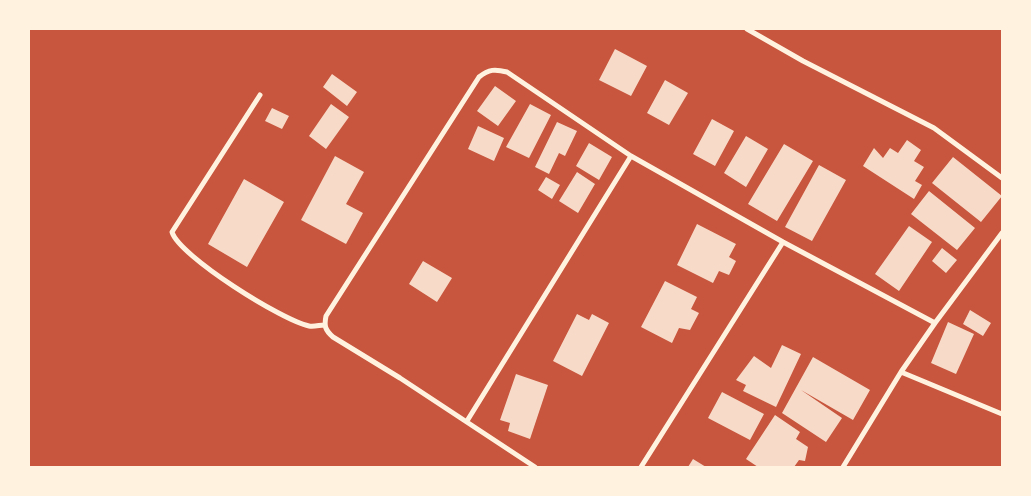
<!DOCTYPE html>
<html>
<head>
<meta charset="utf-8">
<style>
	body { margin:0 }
	#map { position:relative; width:1031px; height:496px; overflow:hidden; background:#c8553d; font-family:Lato,sans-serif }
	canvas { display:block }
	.frame { position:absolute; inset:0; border:30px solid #fff3e0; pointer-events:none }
</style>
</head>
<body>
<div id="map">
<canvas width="1031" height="496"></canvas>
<div class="frame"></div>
</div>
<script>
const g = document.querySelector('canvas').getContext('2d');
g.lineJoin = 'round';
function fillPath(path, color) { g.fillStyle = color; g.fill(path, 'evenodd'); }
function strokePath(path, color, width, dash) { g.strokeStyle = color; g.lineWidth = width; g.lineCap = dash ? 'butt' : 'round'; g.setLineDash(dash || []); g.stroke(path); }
fillPath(new Path2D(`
	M615,49L647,66L631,96L599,80Z
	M332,74L357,92L347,106L323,87Z
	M665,80L688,93L669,125L647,113Z
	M495,86L516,101L498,126L477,111Z
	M331,104L349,117L326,149L309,136Z
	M530,104L551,115L529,158L506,147Z
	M272,108L289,116L282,129L265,121Z
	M712,119L734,131L715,166L693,154Z
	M557,122L577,131L565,156L559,153L549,174L535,167Z
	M478,126L504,138L494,161L468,149Z
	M746,136L768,149L746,187L724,173Z
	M907,140L921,150L914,161L924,167L915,181L922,185L914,199L863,166L874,148L883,158L890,148L898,153Z
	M589,143L612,157L599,180L576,166Z
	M784,144L813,161L777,221L748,204Z
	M335,156L364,172L346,204L363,213L346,244L301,220Z
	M953,157L1002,196L981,222L932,183Z
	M819,165L846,180L812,241L785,227Z
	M577,172L595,184L578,213L559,201Z
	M546,177L560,185L552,199L538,190Z
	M244,179L284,202L247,267L208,244Z
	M929,191L975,228L957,250L911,214Z
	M697,224L736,244L729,257L736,261L729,275L719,271L713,283L677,265Z
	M909,226L932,242L899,291L875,274Z
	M942,248L957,260L946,273L932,261Z
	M423,261L452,278L437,302L409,284Z
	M665,281L697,297L691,309L699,313L690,330L679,328L672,343L641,327Z
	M970,310L991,323L983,336L963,324Z
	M577,314L589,320L592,314L609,323L582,376L553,361Z
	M948,322L974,334L956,374L931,363Z
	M782,345L801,354L776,407L743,391L746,385L736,380L754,356L771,368Z
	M813,357L870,390L853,420L801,390L842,418L826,442L782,413Z
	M516,374L548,385L530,439L508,431L510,423L500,420Z
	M722,392L764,414L750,440L708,418Z
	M775,415L800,432L796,439L808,447L805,461L799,460L794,467H758L746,459Z
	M693,459L706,467H688Z`), '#f7dbc8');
strokePath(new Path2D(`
	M747,29L803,61L934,128L1002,178
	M260,95L172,232C179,256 283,321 309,326C314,327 320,325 324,325
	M901,372L1002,414
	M467,421L631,156
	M535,467L400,378L333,337C325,330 324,326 326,316L479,77C489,69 495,69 507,72L631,156L783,242L935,323
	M641,467L783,242
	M843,467L901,372L935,323L1002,233`), '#fff3e0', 5);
</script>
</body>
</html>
